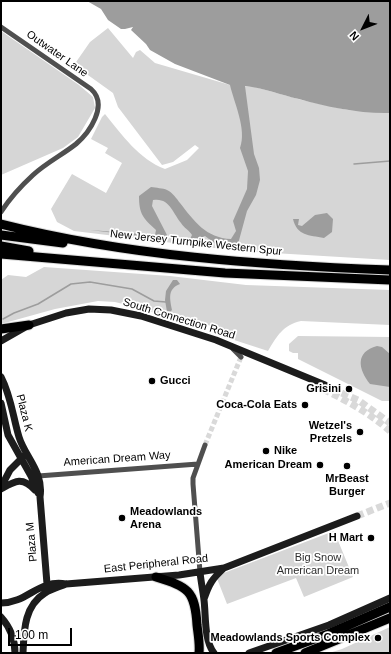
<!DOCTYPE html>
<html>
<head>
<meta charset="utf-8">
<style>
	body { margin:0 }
	#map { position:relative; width:391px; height:654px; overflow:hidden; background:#fff; font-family:Arial,sans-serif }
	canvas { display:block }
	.frame { position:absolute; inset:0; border:2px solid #000; pointer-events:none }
	.north { position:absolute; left:343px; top:8px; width:40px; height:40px; -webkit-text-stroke:3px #fff; paint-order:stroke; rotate:228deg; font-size:11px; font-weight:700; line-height:16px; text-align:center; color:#000 }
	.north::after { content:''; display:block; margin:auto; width:14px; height:18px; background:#000; clip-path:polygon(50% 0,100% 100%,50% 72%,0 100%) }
	.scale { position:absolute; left:8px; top:628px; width:64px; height:18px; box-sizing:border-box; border:2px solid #000; border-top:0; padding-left:5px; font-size:12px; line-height:14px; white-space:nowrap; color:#000; -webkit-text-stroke:3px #fff; paint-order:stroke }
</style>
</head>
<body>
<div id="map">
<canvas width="391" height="654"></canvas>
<div class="frame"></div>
<div class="north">N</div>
<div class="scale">100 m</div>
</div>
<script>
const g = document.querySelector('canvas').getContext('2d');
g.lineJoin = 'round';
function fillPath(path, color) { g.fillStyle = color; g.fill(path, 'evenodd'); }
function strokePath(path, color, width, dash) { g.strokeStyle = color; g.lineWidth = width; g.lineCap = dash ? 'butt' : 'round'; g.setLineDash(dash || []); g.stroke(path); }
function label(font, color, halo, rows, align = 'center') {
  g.font = font + ' Arial,sans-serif'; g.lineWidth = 3.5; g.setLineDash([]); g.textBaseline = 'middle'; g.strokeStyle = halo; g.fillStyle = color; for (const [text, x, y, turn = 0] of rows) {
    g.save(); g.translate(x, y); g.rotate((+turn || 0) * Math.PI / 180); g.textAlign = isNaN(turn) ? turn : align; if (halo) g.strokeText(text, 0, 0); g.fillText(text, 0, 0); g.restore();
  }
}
fillPath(new Path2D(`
	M108,28L133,58L136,52L140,50L155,63L230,85L255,87L302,100L348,110L390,113V260L240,251L74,231L57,222L51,209L72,174L106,193L122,163L105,153L108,148L91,139L102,117L105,114C122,135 139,159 165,169L187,160L199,148L195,145L173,162L162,165L118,107L113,93L74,65L90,42Z
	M1,31L79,85L93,97L95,108L78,137L63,148L1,175Z
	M44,267L170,276L246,285L390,290V325L301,321C283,325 277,336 268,351L228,338L217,333L218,329L203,323L198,327L139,308L115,302L98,301L55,309L1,324V280L8,275L26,277Z
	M298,336L390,337V401H382L298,359V353H293L289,351V344Z
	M334,531L353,577L304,597L296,578L227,604L216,576Z
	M390,627V653H329L342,649Z`), '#d6d6d6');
fillPath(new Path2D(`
	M87,1H390V113C362,114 326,107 299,99C281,95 264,88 245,86L254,154L259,168L260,180L256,195L247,211L238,244L235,246L217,245L205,236C200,238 199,242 194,244L190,242V239L192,235C189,230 184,228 181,223C173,213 169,197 153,200L152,206L168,237L166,239L90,230L155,235L156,230C143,218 139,214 139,196L151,187C156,188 163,188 167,190C172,192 177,199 180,203C194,221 206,238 231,239L236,231L233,221L247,189L248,171L240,148C247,129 234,103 230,85L175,64L150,50L146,44L131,30L133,27L125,29H121L108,20L101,9Z
	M327,213L333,219L332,232L324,238C309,235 297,236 293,219H299L298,225L302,226L315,215Z
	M173,280H177L180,284C167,289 170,299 172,310L170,312H167L165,300L166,291Z
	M377,346L382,347L390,354V387L370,384C358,369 355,352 377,346Z`), '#9d9d9d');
strokePath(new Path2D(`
	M354,164L390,161
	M3,319L14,313L38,304L71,284L90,282L132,289L154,301L166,302`), '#9d9d9d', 1.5);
strokePath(new Path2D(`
	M205,445L241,357`), '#d9d9d9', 5, [5, 2.5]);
strokePath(new Path2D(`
	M323,389C349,402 368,412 390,431
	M332,389L358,400L390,423
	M357,516L390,503`), '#d9d9d9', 7, [7, 3.5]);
const highway = new Path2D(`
	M1,224C128,256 260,265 390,270
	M1,235L63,243
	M1,246L29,251
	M1,254L225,273L390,280
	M1,329L29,325
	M156,577C188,587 195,590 197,625C198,634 200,644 199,653
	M276,653L328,634L390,607
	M305,653L390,618`);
strokePath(highway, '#dbdbdb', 11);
strokePath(new Path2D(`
	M1,27L91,89C109,105 89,133 76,144C62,155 46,163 33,175C21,186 10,198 1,212
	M233,349L241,357
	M38,476L198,464
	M200,572L193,484V478L205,445`), '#4f4f4f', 5);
strokePath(new Path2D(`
	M1,341L29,325L66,313L89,309L111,310L141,316L216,340L325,385
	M1,377C11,396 13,417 19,437C25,457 44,472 40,497L47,584
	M1,403L8,435L31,476L38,493
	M1,487L10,470L24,456
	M1,489C15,481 22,476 35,490
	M200,572C201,582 203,591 204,600C206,616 204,641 214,653
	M204,599C209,584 212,579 224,568
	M1,603C28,603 38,579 66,584L179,575L224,568L357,516
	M1,617C10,627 15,640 15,653
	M23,653C24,631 24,606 45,593C51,589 59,587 66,584
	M249,653L329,625L390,598`), '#1c1c1c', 7);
strokePath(highway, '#000', 9);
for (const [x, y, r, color] of [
	[152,381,4,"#000"],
	[349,389,4,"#000"],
	[305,405,4,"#000"],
	[360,432,4,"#000"],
	[266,451,4,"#000"],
	[320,465,4,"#000"],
	[347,466,4,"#000"],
	[122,518,4,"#000"],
	[371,538,4,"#000"],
	[378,638,4,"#000"]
]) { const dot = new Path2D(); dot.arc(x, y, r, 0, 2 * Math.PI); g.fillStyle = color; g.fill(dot); strokePath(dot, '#fff', 1.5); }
label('11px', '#000', '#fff', [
	["Outwater Lane",57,54,35],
	["New Jersey Turnpike Western Spur",196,243,6],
	["South Connection Road",179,319,17],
	["Plaza K",24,413,76],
	["American Dream Way",117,459,-4],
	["Plaza M",32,542,-95],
	["East Peripheral Road",156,564,-6]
]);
label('bold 11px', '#000', '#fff', [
	["Gucci",160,381,"left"],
	["Grisini",341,389],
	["Coca-Cola Eats",297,405],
	["Wetzel's",352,426],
	["Pretzels",352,439],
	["Nike",274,451,"left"],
	["American Dream",312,465],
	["MrBeast",347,479,"center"],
	["Burger",347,492,"center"],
	["Meadowlands",130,512,"left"],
	["Arena",130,525,"left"],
	["H Mart",363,538],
	["Meadowlands Sports Complex",370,638]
], 'right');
label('11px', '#2d2d2d', '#fff', [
	["Big Snow",318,558],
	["American Dream",318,571]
]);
</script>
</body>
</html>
